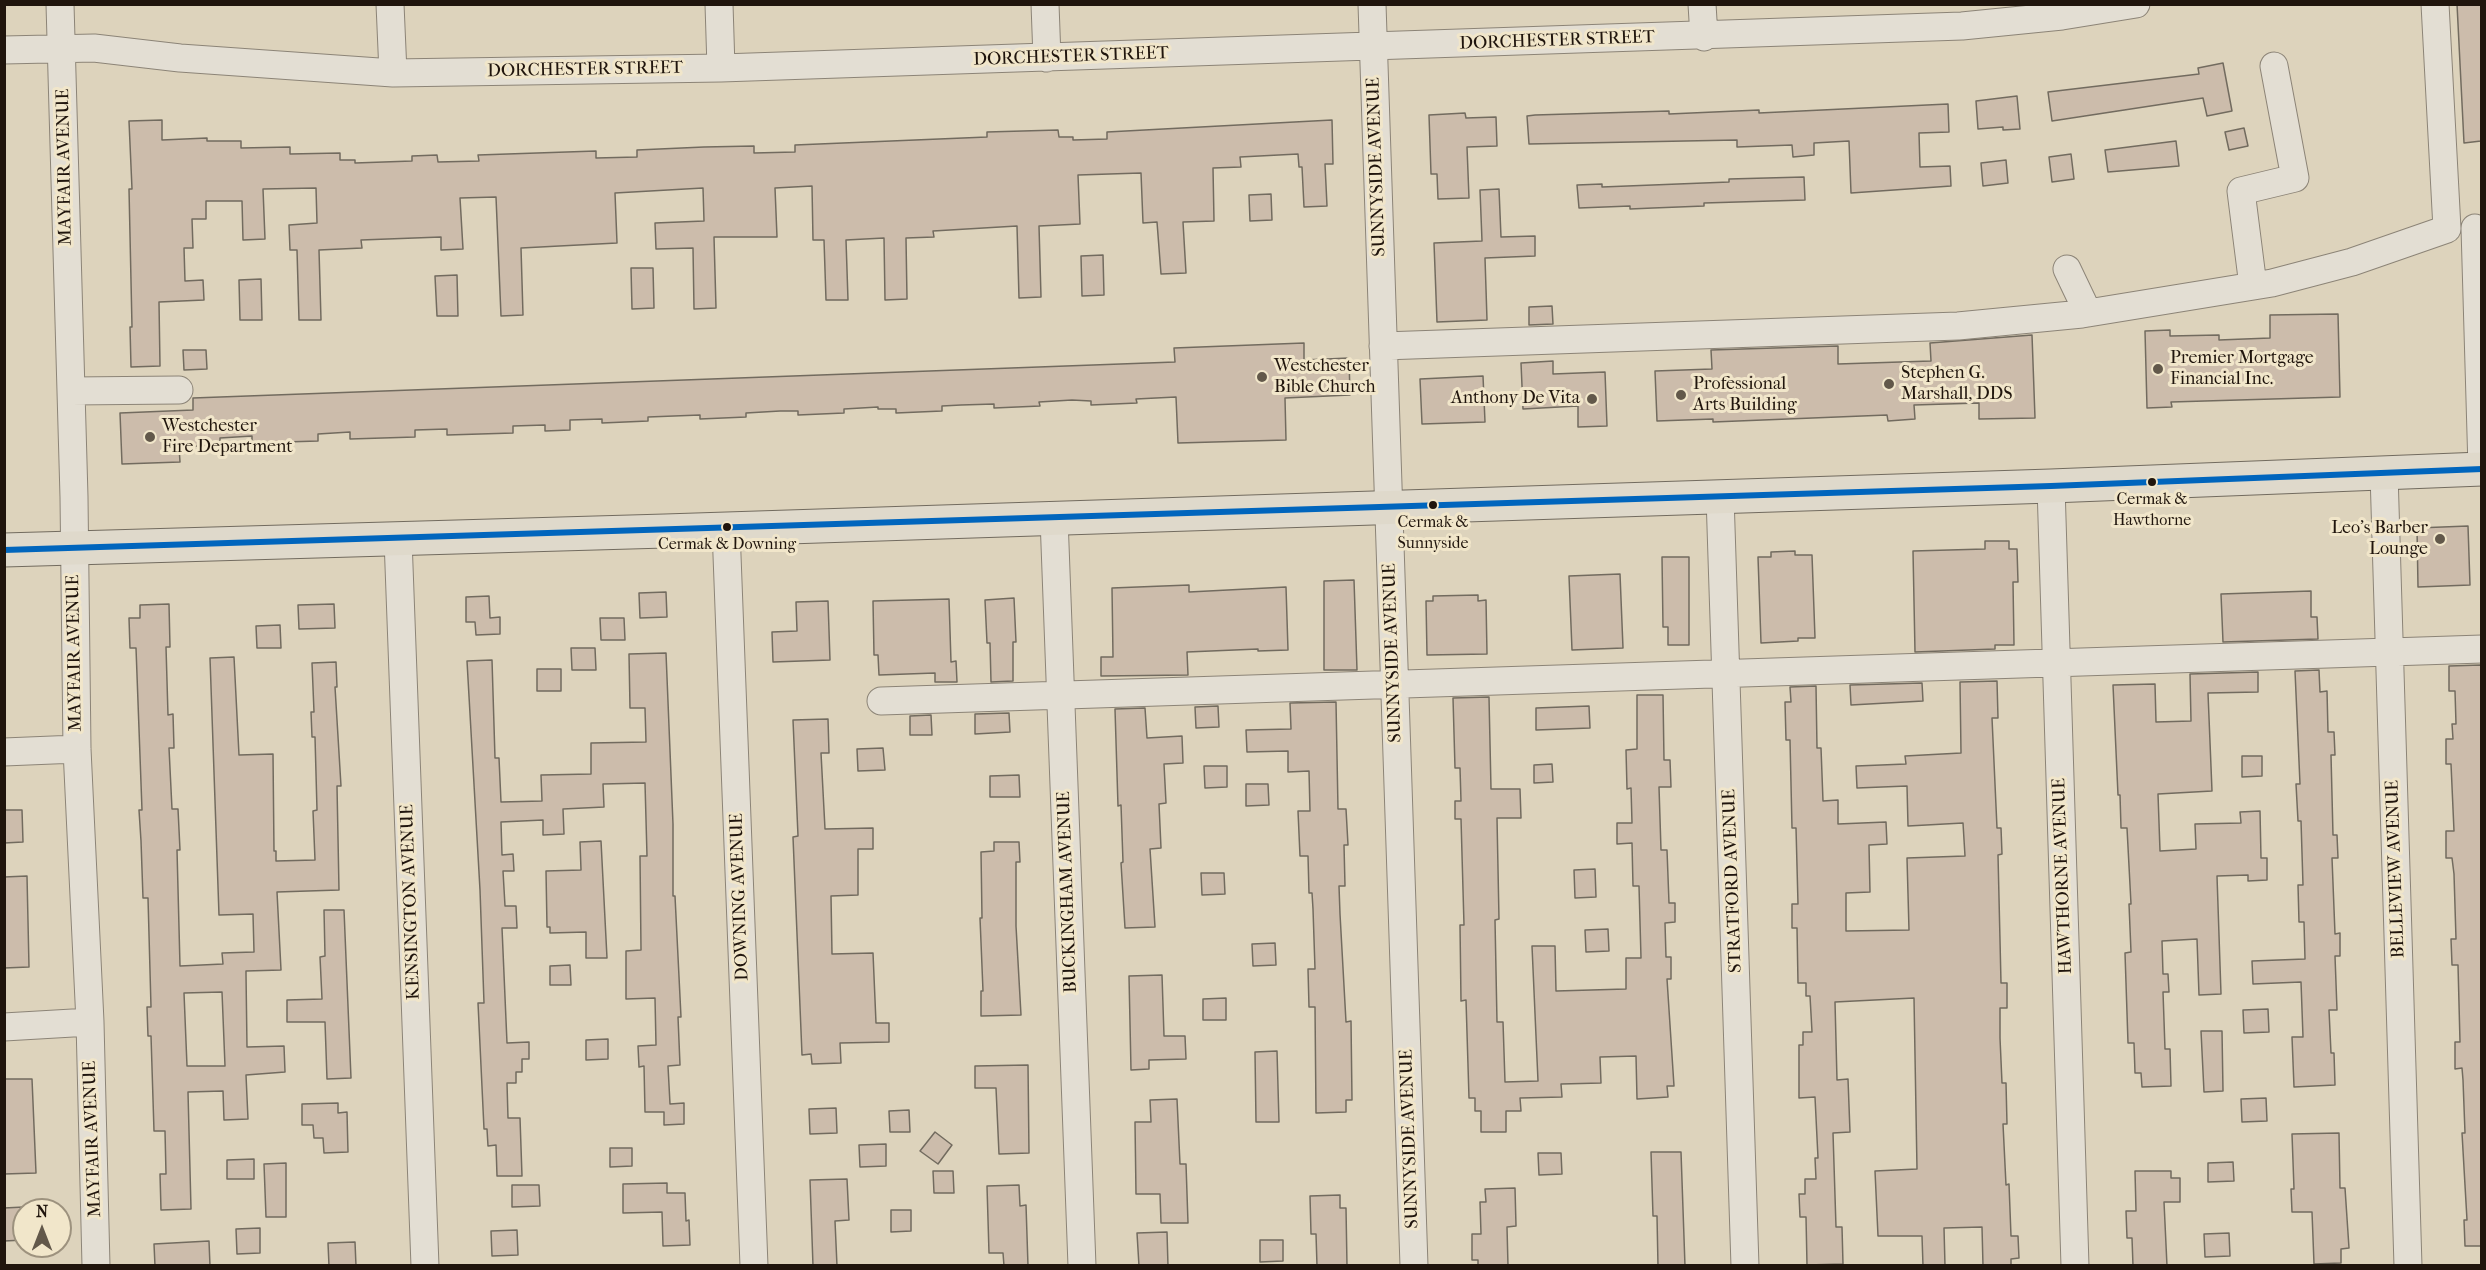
<!DOCTYPE html>
<style>
body{margin:0}
#map{position:relative;width:2486px;height:1270px;overflow:hidden;background:#ddd3bc;font-family:"IM FELL French Canon",serif}
canvas{display:block}
.frame{position:absolute;inset:0;border:6px solid #20150d;pointer-events:none}
.north{position:absolute;left:12px;top:1198px;width:60px;height:60px;box-sizing:border-box;background:#f1e6ca;border:2px solid #9d927e;border-radius:50%;rotate:0deg;font-size:16px;font-weight:700;line-height:24px;text-align:center;color:#20150d}
.north::after{content:'';display:block;margin:auto;width:21px;height:27px;background:#62584a;clip-path:polygon(50% 0,100% 100%,50% 72%,0 100%)}
</style>
<div id="map">
<canvas width="2486" height="1270"></canvas>
<div class="frame"></div>
<div class="north">N</div>
</div>
<script>
const g = document.querySelector('canvas').getContext('2d');
g.lineJoin = 'round';
function fillPath(path, color) {
  g.fillStyle = color;
  g.fill(path, 'evenodd');
}
function trace(path, color, width, dash) {
  g.strokeStyle = color;
  g.lineWidth = width;
  g.lineCap = dash ? 'butt' : 'round';
  g.setLineDash(dash || []);
  g.stroke(path);
}
function write(font, color, halo, rows, align = 'center') {
  g.font = font + ' "IM FELL French Canon",serif';
  g.lineWidth = 6;
  g.setLineDash([]);
  g.textBaseline = 'middle';
  g.strokeStyle = halo;
  g.fillStyle = color;
  for (const [text, x, y, turn = 0] of rows) {
    g.save();
    g.translate(x, y);
    g.rotate((+turn || 0) * Math.PI / 180);
    g.textAlign = isNaN(turn) ? turn : align;
    if (halo) g.strokeText(text, 0, 0);
    g.fillText(text, 0, 0);
    g.restore();
  }
}
const building = new Path2D(`
 M2457 4H2481V141L2464 143Z
 M2223 63 2232 111 2207 116 2203 98 2052 121 2048 92 2199 74 2198 68Z
 M2017 96 2020 129 2003 130V127L1978 129 1976 101Z
 M1948 104 1949 132 1919 133 1920 167 1950 166 1951 186 1851 193 1849 141 1814 143V155L1793 157 1792 145 1737 147V140L1529 144 1527 116 1535 115 1669 111V114L1759 110V113Z
 M1465 113 1466 118 1496 117 1497 146 1467 147 1469 198 1438 199 1437 174H1431L1429 115Z
 M162 120V140L207 138V141H241V148L290 147V154L340 153V160H355V163L412 161V156L437 155 438 162 479 161 478 155 596 151V158L637 157V150L704 147 754 146V153L795 152V145L987 137V132L1058 130 1059 137H1073V140L1107 139V132L1332 120 1333 164H1325L1327 206 1304 207 1302 167H1299L1298 154 1240 157 1241 167 1213 168 1214 221 1183 222 1186 273 1161 274 1157 222 1143 223 1141 173 1078 175 1080 224 1039 226 1041 297 1019 298 1017 226 933 231 934 237 906 238 907 299 885 300 884 238 846 240 848 300H826L824 240H813L812 186 775 188 777 237H714L716 308 694 309 693 248 656 249 655 223 704 221 703 188 615 193 617 243 521 248 523 315 501 316 496 197 460 198 463 249 441 250V237L361 240 362 248 319 250 321 320H299L297 250H290L289 225 317 223 316 188 263 189 265 239 243 240 242 201H206V219H192L193 248H184L185 281 203 280 204 300 159 302 160 366 131 367 130 327H132L129 189H132L129 121Z
 M2244 128 2248 146 2229 150 2225 132Z
 M2176 141 2179 166 2108 172 2105 150Z
 M2071 154 2074 179 2052 182 2049 157Z
 M2006 160 2008 183 1983 186 1981 163Z
 M1804 177 1805 200 1704 203V206L1653 208 1630 209V206L1579 208 1577 185 1602 184V187L1678 184 1729 182V179Z
 M1499 189 1501 237 1535 236V256L1485 258 1487 320 1437 322 1434 243 1482 241 1480 190Z
 M1271 194 1272 220 1250 221 1249 195Z
 M1103 255 1104 295 1082 296 1081 256Z
 M631 268H653L654 308 632 309Z
 M457 275 458 316H437L435 276Z
 M261 279 262 320H240L239 280Z
 M1552 306 1553 324 1529 325V307Z
 M2338 314 2340 397 2171 402 2172 407 2147 408 2145 331 2170 330V336L2219 335V340L2270 338V315Z
 M2032 335 2035 418 1979 419V403L1914 405 1915 419 1888 421 1887 415 1713 422V419L1657 421 1655 371 1712 369 1711 350 1838 346V364L1931 361 1930 343Z
 M1304 343V360L1349 358 1350 395 1285 398 1286 440 1178 443 1176 397 1136 399 1137 403 1091 405V401L1072 400 1039 402 1040 406 994 408V404L961 405 942 406V411L896 413V409H878V407L844 409V413L798 415V411H780L746 413V417L700 419V415L648 417V421L602 423V419L570 420V430L545 431V425L513 426V433L447 435V429L415 430V437L350 439V432L318 434V441L252 443V436L220 438V445L179 447 180 462 122 464 120 413 193 410V398L1175 362 1174 348Z
 M183 350H206L207 369 184 370Z
 M1553 361V374L1605 372 1607 426 1578 427V406L1523 409 1521 363Z
 M1483 376 1485 422 1422 424 1420 379Z
 M2468 526 2470 585 2418 587 2417 528Z
 M1985 541H2009V549H2017L2018 582H2013L2014 645H1995V649L1915 652 1913 551 1985 549Z
 M1795 551V555H1812L1815 638H1798V641L1761 643 1758 557H1771V552Z
 M1662 557H1689V645H1668V627H1663Z
 M1620 574 1623 648 1572 650 1569 576Z
 M1354 580 1357 670H1324V581Z
 M1189 585V592L1286 587 1288 650 1258 651V649L1187 652 1188 675 1101 676V657H1113L1112 588Z
 M2311 591V617H2317L2318 639 2223 642 2221 594Z
 M666 592 667 617 640 618 639 593Z
 M1478 595V601L1486 600 1487 654 1427 655 1426 601H1433V596Z
 M489 596 490 618 500 617V634L476 635 475 622H466V597Z
 M1014 598 1016 642H1013V681L991 682 990 643H987L985 600Z
 M949 599 951 662 956 661 957 682H935V673L879 675 878 655H874L873 601Z
 M828 601 830 660 773 662 772 632 797 631 796 602Z
 M169 604 170 647H166L168 715 173 714 174 748H169L172 809H178L180 850H177L180 966 223 964 222 953 254 952 253 914 219 915 210 658 234 657 239 755 273 754 274 851H276V861L315 860 313 811 317 810 315 737H312L311 712H314L312 663 336 662 337 687H335L341 786H337L339 890 277 892 281 970 246 971V974L247 1047 284 1046 285 1072 246 1075 248 1119 224 1120 223 1091 188 1092 191 1209 161 1210 160 1174H166L165 1131H154L151 1036H148L147 1007H151L148 898H143L141 841 139 810H142L136 648H130L129 618H140V605ZM222 992 225 1066H187L184 993Z
 M334 604 335 628 299 629 298 605Z
 M600 618H624L625 640H601Z
 M280 625 281 648H257L256 626Z
 M571 648H595L596 670H572Z
 M666 653 673 824V896H675L681 1017H678L680 1065 668 1066 670 1104 684 1103V1124L664 1125V1112H645L644 1066 639 1067 638 1046 656 1045 655 998 626 999V951L641 950 640 856H647L645 783 603 784 604 807 563 809 564 834 543 835V820L501 822 502 855 513 854 514 871H503L505 906H516L517 928H502L507 1043 529 1042V1059H522V1072H516V1083H507L508 1118H520L522 1176H497L496 1145 488 1146 487 1129H484L478 1003H484L480 890 467 661 492 660 495 758H499L501 802 542 801 541 775 591 774V743L646 742 645 708H630L629 654Z
 M2481 665V1246H2465L2464 1220H2467L2462 1133H2465L2463 1080 2462 1068 2455 1069V1042H2460L2458 965H2452L2451 939H2456L2454 874 2452 858H2446V831H2454L2451 764H2446V739H2453L2452 724H2456L2455 691H2449V666Z
 M537 669H561V691H537Z
 M2319 670 2320 692 2327 691 2328 732H2334L2335 755H2331L2333 835H2337L2338 858H2332L2335 934 2340 933V956H2335L2337 1010H2329L2331 1053H2334L2335 1085 2294 1087 2292 1037H2303L2301 982 2253 984 2252 961 2305 959 2304 922H2299L2298 885H2303L2301 821H2298L2296 784H2300L2295 671Z
 M2258 672V692L2208 693 2212 791 2158 794 2160 851 2196 849 2195 824 2241 823 2240 812 2260 811 2261 858H2267V880L2248 881V875L2217 876 2221 994 2199 995 2197 939 2162 941 2163 974H2168L2169 992H2163L2165 1049H2170L2171 1086 2142 1087 2141 1073H2135L2134 1043H2128L2125 953 2131 952 2129 904H2131L2127 828H2121L2120 795H2118L2113 685 2155 684 2156 722 2191 721 2190 674Z
 M1997 681 1998 718H1992L1997 828H2001L2002 854 1998 855 2001 983H2007V1008H2000V1038L2002 1083H2006L2007 1124H2003L2006 1185 2009 1184 2011 1236H2018L2019 1258 2011 1259V1266H1983L1982 1227 1944 1228 1945 1266H1923L1922 1236H1878L1875 1171 1917 1169 1914 998 1835 1002 1837 1080 1848 1079 1850 1132 1833 1133 1836 1227H1842L1843 1264 1807 1265 1806 1217H1800L1799 1194H1805V1179H1816L1815 1158H1818L1815 1097 1799 1098V1045H1803V1032H1812L1810 996H1806V983H1798L1797 928H1792V904H1798L1796 828H1792L1790 740H1786L1785 702H1791L1790 687 1816 686 1817 748H1821L1823 801 1838 800V824L1886 822 1887 844 1869 845 1870 892 1846 893V931L1909 930 1907 858 1965 856 1963 823 1908 826 1907 786 1857 788 1856 766 1906 764 1905 756 1961 753 1960 682Z
 M1922 683 1923 701 1851 705 1850 685Z
 M1637 695H1663L1664 760H1670L1671 787H1659L1661 850H1667L1669 903H1675V922L1665 923 1666 957H1671V979H1667L1674 1086H1667L1668 1097 1637 1099 1636 1056 1600 1057 1601 1083 1561 1084 1562 1097 1520 1098 1521 1111H1506V1132H1481V1111H1475V1098H1469L1466 1000 1461 1001 1460 925H1464L1461 819H1455V801H1461L1460 768H1455L1453 698 1489 697 1491 789H1520L1521 818H1497L1499 919 1495 920 1497 1022H1503L1505 1082 1538 1081 1532 946H1555L1556 991 1626 989V958H1641L1639 886H1633L1632 843 1617 844V823H1632L1631 788 1627 789 1626 750 1637 749Z
 M1336 702 1338 809H1346L1348 845H1344L1345 886H1339L1340 914 1346 1022 1351 1021 1352 1100H1346V1112L1316 1113 1315 1007H1309L1308 969H1315L1313 909 1312 893H1309L1308 856H1300L1298 811H1310L1309 771 1288 772V751L1247 752 1246 730 1291 729 1290 703Z
 M1218 706 1219 727 1196 728 1195 707Z
 M1589 706 1590 728 1536 730V708Z
 M1145 708 1147 738 1182 736 1183 763 1164 764 1166 803 1159 804 1161 848 1150 849 1155 927 1125 928 1121 863 1123 862 1121 805 1118 806 1115 709Z
 M1009 713 1010 732 975 734V714Z
 M931 715 932 735H910V716Z
 M828 719 829 753H821L825 829 873 828V849H858V895L831 896 832 954 873 953 876 1023H889V1042L840 1043 841 1063 812 1064 811 1054 802 1055 793 837 798 836 793 720Z
 M883 748 885 770 858 771 857 749Z
 M2242 756H2262V776L2242 777Z
 M1552 764 1553 782 1534 783V765Z
 M1204 766H1227V787L1205 788Z
 M1019 775 1020 797H990V776Z
 M1246 784H1268L1269 805 1246 806Z
 M4 810H22L23 842 4 843Z
 M601 841 607 958H586V932L550 933V927H547L546 871 581 870 580 842Z
 M994 842H1019L1020 862H1016V926L1021 1015 981 1016V991H983L980 918H982L981 852 994 851Z
 M1595 869 1596 897 1575 898 1574 870Z
 M1201 873H1224L1225 894 1202 895Z
 M27 876 29 967 4 968V877Z
 M324 910H344L351 1078 327 1079 325 1022H287V1000L322 999 320 957 325 956Z
 M1608 929 1609 951 1586 952 1585 930Z
 M1275 943 1276 965 1253 966 1252 944Z
 M570 965 571 985H550V966Z
 M1162 975 1164 1036H1185L1186 1059 1149 1060V1069L1131 1070 1129 976Z
 M1226 998V1020H1203V999Z
 M2268 1009 2269 1032 2244 1033 2243 1010Z
 M2201 1031H2222L2223 1091 2204 1092Z
 M608 1039V1059L586 1060V1040Z
 M1277 1051 1279 1122H1256L1255 1052Z
 M1028 1065 1029 1153 999 1154 996 1088H975V1066Z
 M4 1079H32L36 1173 4 1174Z
 M2266 1098 2267 1121 2242 1122 2241 1099Z
 M1177 1099 1180 1164H1186L1188 1223H1161L1160 1194H1136L1135 1122H1151L1150 1100Z
 M338 1103V1113L347 1112 348 1152 324 1153 323 1138H314L313 1125H302V1104Z
 M836 1108 837 1133 810 1134 809 1109Z
 M909 1110 910 1132H890L889 1111Z
 M935 1132 952 1145 938 1164 920 1151Z
 M2339 1133 2340 1188H2345L2349 1248 2341 1249V1263L2314 1264 2312 1212H2292L2291 1189H2294L2292 1134Z
 M886 1144V1166L860 1167 859 1145Z
 M610 1148H632V1166L610 1167Z
 M1651 1152H1681L1685 1266H1658L1657 1216H1653Z
 M1538 1153H1561L1562 1174 1539 1175Z
 M254 1159V1179H227V1160Z
 M2233 1162 2234 1181 2208 1182V1163Z
 M286 1163V1217H266L264 1164Z
 M933 1171H953L954 1193H934Z
 M2135 1171H2171V1178H2180V1202H2164L2167 1266H2133L2132 1238H2127L2126 1211H2136Z
 M847 1179 849 1220 835 1221 837 1266H813L810 1180Z
 M667 1183V1193H685L686 1221 689 1220 690 1245 663 1246 662 1212 623 1213V1184Z
 M512 1185H539L540 1206 512 1207Z
 M1019 1185 1020 1206 1026 1205 1028 1266H1004L1003 1253H989L987 1186Z
 M1515 1188 1516 1226 1507 1227 1508 1266H1478V1260H1472V1234H1481L1480 1202H1486L1485 1189Z
 M1340 1195V1208H1346L1347 1266H1317L1316 1234H1311L1310 1196Z
 M24 1207V1240L4 1241V1208Z
 M891 1210H911V1231L891 1232Z
 M260 1228V1253L237 1254 236 1229Z
 M517 1230 518 1255 492 1256 491 1231Z
 M1167 1232 1168 1266H1139L1137 1233Z
 M2229 1233 2230 1256 2205 1257 2204 1234Z
 M1260 1240H1283V1261L1260 1262Z
 M209 1241 210 1266H155L154 1244Z
 M355 1242 356 1266H329L328 1243Z`);
fillPath(building, '#ccbcab');
trace(building, '#726b5f', 1.5);
const minor = new Path2D(`
 M60 4 74 497 77 749 90 1022 96 1266
 M390 4 393 73
 M719 4 721 68
 M1045 4 1047 58
 M1372 4 1414 1266
 M1702 4 1704 37
 M4 50 94 48 180 58 393 73 721 68 1962 26 2062 16 2136 4
 M2475 228 2482 468
 M2067 269 2088 313
 M2253 286 2241 191 2295 178 2274 66
 M1383 346 1958 326 2082 314 2272 283 2352 262 2447 229 2435 4
 M71 391 179 390
 M2384 473 2408 1266
 M2051 486 2075 1266
 M1720 496 1745 1266
 M1054 518 1082 1266
 M726 529 754 1266
 M398 539 425 1266
 M881 701 2482 649
 M4 752 77 749
 M4 1027 90 1022`);
const major = new Path2D(`
 M4 550 665 531 2051 486 2482 469`);
trace(minor, '#8c8477', 29);
trace(major, '#726b5f', 35);
trace(minor, '#e3ded3', 27);
trace(major, '#dfd9cb', 33);
trace(new Path2D(`
 M4 550 2051 486 2482 469`), '#0065bd', 6);
for (const [x, y, r, color] of [
 [2158,369,6,"#62584a"],
 [1262,377,6,"#62584a"],
 [1889,384,6,"#62584a"],
 [1681,395,6,"#62584a"],
 [1592,399,6,"#62584a"],
 [150,437,6,"#62584a"],
 [2152,482,5,"#20150d"],
 [1433,505,5,"#20150d"],
 [727,527,5,"#20150d"],
 [2440,539,6,"#62584a"]
]) {
  const dot = new Path2D();
  dot.arc(x, y, r, 0, 2 * Math.PI);
  g.fillStyle = color;
  g.fill(dot);
  trace(dot, '#f1e6ca', 2);
}
write('16px', '#20150d', '#f1e6ca', [
 ["Cermak &",2152,500],
 ["Hawthorne",2152,521],
 ["Cermak &",1433,523],
 ["Sunnyside",1433,544],
 ["Cermak & Downing",727,545]
]);
write('18px', '#20150d', '#f1e6ca', [
 ["DORCHESTER STREET",1557,41,-2],
 ["DORCHESTER STREET",1071,57,-2],
 ["DORCHESTER STREET",585,70,-1],
 ["MAYFAIR AVENUE",65,167,-91],
 ["SUNNYSIDE AVENUE",1377,167,-92],
 ["MAYFAIR AVENUE",75,653,-91],
 ["SUNNYSIDE AVENUE",1393,653,-92],
 ["BELLEVIEW AVENUE",2396,869,-92],
 ["HAWTHORNE AVENUE",2063,876,-92],
 ["STRATFORD AVENUE",1733,881,-92],
 ["BUCKINGHAM AVENUE",1068,892,-92],
 ["DOWNING AVENUE",740,897,-92],
 ["KENSINGTON AVENUE",411,902,-92],
 ["MAYFAIR AVENUE",93,1139,-92],
 ["SUNNYSIDE AVENUE",1410,1139,-92]
]);
write('18px', '#20150d', '#f1e6ca', [
 ["Premier Mortgage",2170,359],
 ["Financial Inc.",2170,380],
 ["Westchester",1274,367],
 ["Bible Church",1274,388],
 ["Stephen G.",1901,374],
 ["Marshall, DDS",1901,395],
 ["Professional",1693,385],
 ["Arts Building",1693,406],
 ["Anthony De Vita",1580,399,"right"],
 ["Westchester",162,427],
 ["Fire Department",162,448],
 ["Leo's Barber",2428,529,"right"],
 ["Lounge",2428,550,"right"]
], 'left');
</script>
